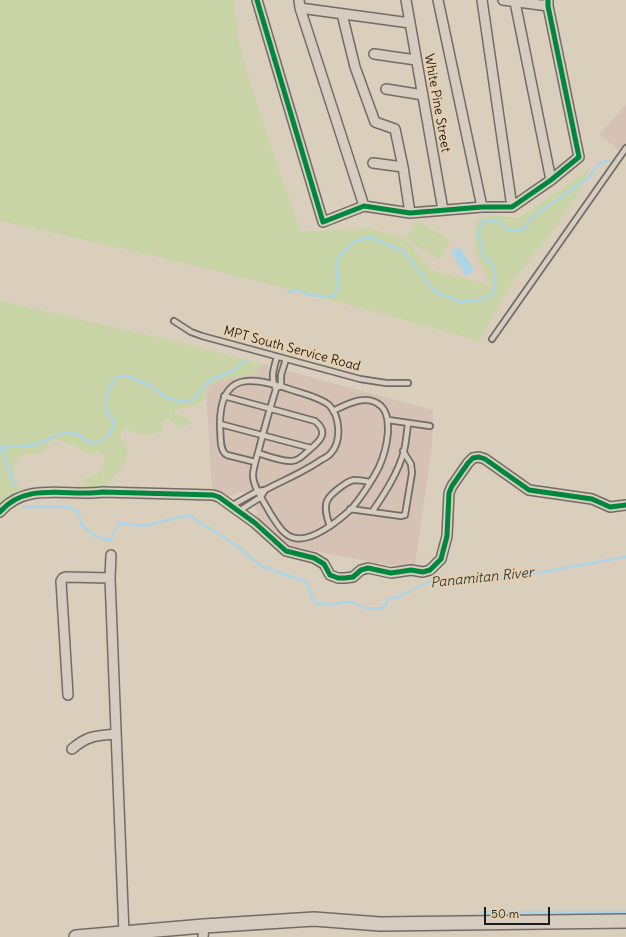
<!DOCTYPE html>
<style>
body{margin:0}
#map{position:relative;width:626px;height:937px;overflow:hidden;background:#dacebc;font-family:Delius,sans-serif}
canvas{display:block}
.scale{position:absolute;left:484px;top:907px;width:66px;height:18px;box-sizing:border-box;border:2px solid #1c1c1c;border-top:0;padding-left:5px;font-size:12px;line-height:14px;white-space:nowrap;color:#1c1c1c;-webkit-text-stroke:3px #e7d0af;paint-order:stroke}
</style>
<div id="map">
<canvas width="626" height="937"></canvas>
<div class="scale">50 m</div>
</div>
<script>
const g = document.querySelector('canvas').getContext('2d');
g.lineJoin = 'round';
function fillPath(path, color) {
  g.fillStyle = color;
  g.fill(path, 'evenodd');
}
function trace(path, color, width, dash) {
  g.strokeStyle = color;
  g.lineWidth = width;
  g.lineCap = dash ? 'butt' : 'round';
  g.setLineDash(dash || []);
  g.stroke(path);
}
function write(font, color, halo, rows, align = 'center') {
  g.font = font + ' Delius,sans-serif';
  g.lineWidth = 4;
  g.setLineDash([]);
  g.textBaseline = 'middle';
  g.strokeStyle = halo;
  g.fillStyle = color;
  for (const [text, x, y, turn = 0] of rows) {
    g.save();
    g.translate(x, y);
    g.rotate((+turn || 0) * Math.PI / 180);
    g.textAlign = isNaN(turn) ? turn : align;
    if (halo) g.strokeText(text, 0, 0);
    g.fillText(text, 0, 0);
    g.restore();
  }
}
fillPath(new Path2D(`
 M626 104V155L599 135Z
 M263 364 268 365 269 372 281 375 284 376 288 371 433 410 432 446 415 565H387L289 546 254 517 258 512 247 493 240 492 228 497 212 487 206 388 220 380 254 375Z`), '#d6c2b5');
fillPath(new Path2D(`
 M0 0H233L240 48 251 85 276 163 301 232 369 228 403 238 434 271 492 285 476 254 475 222 489 215 519 218 590 169C579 196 560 221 543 244 538 250 531 256 527 262 509 287 493 314 479 341 321 295 161 256 0 221Z
 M418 220 450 241 439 259 406 239Z
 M0 301 169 340 263 364 254 375 220 380 206 388V397C196 407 189 407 175 409V413L191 421V423L182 428 166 418 162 423 161 431C155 433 149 435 142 434 134 434 122 422 120 438L127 449 128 454 122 469 116 473 104 490 82 489V484L84 478C87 478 91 478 94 476 102 473 106 462 104 454L97 452 90 454 81 450 75 445 64 443 62 441 55 439 49 442 45 449 39 453 20 456C9 471 14 479 22 493L0 507Z`), '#c8d4a5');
fillPath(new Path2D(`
 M460 247 474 271 466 276 451 252Z`), '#acd4e7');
trace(new Path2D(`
 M288 292 296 290 310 295 332 297 338 289 337 260 353 242 370 237 403 251 434 291 461 302 480 300 494 293 495 269 483 255 478 231 484 221H499L507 230H522L534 216 588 178 601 162 609 161
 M0 448C12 445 25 448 37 444 48 440 61 431 73 433 83 434 88 448 101 441 109 437 112 430 114 421L107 412 106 400 108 391 114 380 119 376H126L134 379 151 386 158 392 165 397 184 402 192 400 209 381 234 370 245 361
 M1 448 14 485
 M24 507H68L77 511 82 525 95 536 110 541 119 523 145 526 188 515 236 545 261 566 307 582 312 598 317 605 321 603 333 605 340 602H353L367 609 382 608 387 604 388 599 399 597 429 582 478 577 520 576 626 557
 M481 912H626`), '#acd4e7', 2.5);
const lane = new Path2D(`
 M174 321 191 332 202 336 360 379 386 383H408
 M492 339 626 148
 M277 357C274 367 270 379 276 389 270 408 265 426 260 445 258 454 254 464 253 474 252 486 265 503 270 513 276 522 283 536 295 538 312 542 338 521 350 510 359 501 373 479 379 467 384 456 387 444 388 432 388 423 388 413 381 406 367 393 347 404 333 411
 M279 387 281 386V375L286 359
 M224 396 315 421C330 433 319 442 308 451 304 455 298 461 292 461 283 462 267 456 258 453
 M388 420 430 426
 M220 424 311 448
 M231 506 258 491 265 490C284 480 304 472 321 460 325 458 329 456 331 453 342 441 340 416 329 405 319 397 304 394 292 390 251 376 219 371 220 427 221 436 219 451 227 455L255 462
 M350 509 401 516 405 515 412 473 411 464 403 451
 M239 511 261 497 265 490
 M372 512C385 493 398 473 404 451 406 442 407 432 408 423
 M330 526C327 518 324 509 327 501 330 494 347 481 354 480 359 480 365 481 370 482`);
const street = new Path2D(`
 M257 0 323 222 364 206 410 213 482 207H512L551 180 579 157 548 6V0
 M299 0 300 8 364 206
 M406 0 443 210
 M438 0 482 207
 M482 0 512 207
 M503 0 548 6
 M515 2 551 180
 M300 8 410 23
 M342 14 355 67 375 122 395 129 403 167 410 213
 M374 54 416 60
 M386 89 423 95
 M373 163 403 167
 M0 512C26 481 68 497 102 492L213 495 219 497 255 523 286 551 314 558 324 564 330 575 338 578H345L353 577 361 570 368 568 391 573 411 570 423 572 430 570 441 559 447 536 449 493 452 486 468 463 473 458 479 457 485 459 529 490 592 499 610 507 626 505
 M110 578 111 555
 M68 695 61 581 63 578 66 577 110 578 124 934
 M72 749C88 735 96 736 116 734
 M203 937 204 926`);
const secondary = new Path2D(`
 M76 937 204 926 314 919 380 924 626 921`);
trace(lane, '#726c64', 8);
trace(street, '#726c64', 12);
trace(secondary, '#726c64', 16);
trace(lane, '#d6cdc0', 4.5);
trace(street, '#d6cdc0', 9);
trace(secondary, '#d6cdc0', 13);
trace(new Path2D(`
 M257 0 323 222 364 206 410 213 482 207H512L551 180 579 157 548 6V0
 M0 512C26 481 68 497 102 492L213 495 219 497 255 523 286 551 314 558 324 564 330 575 338 578H345L353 577 361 570 368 568 391 573 411 570 423 572 430 570 441 559 447 536 449 493 452 486 468 463 473 458 479 457 485 459 529 490 592 499 610 507 626 505`), '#00873e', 5);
write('13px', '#1c1c1c', '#e7d0af', [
 ["White Pine Street",437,103,80],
 ["MPT South Service Road",292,349,15]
]);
write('italic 14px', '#354148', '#e7d0af', [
 ["Panamitan River",482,578,-6]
]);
</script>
